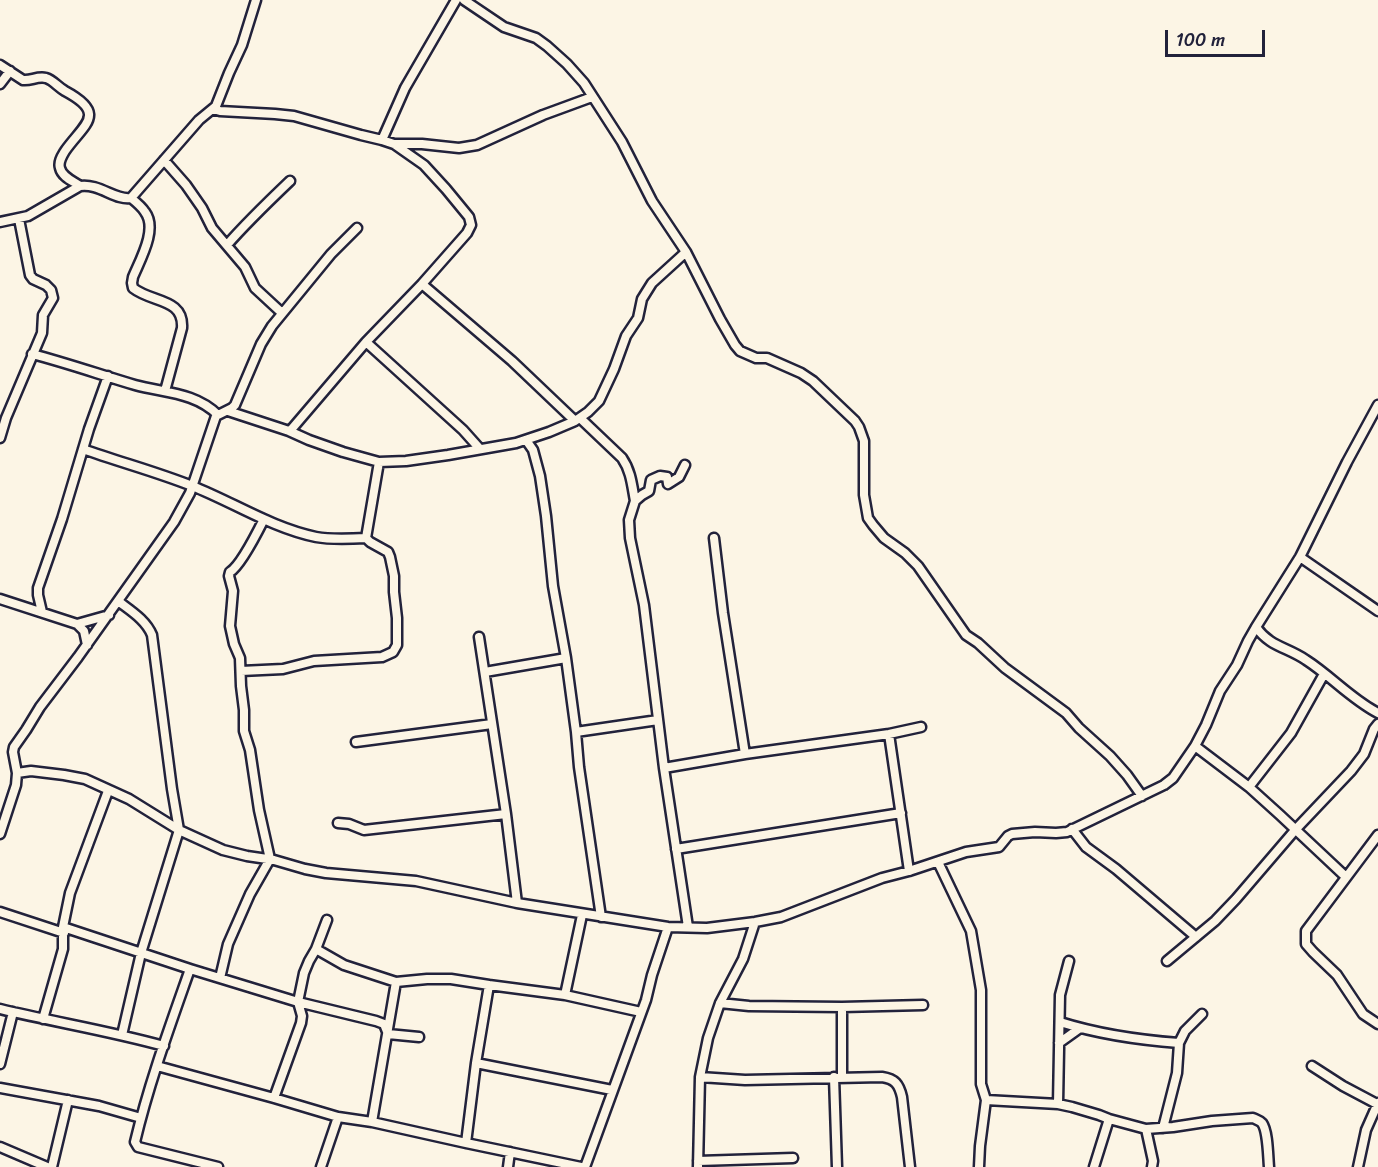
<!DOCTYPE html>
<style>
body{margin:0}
#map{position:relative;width:1378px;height:1167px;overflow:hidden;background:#fcf5e5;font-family:Sriracha,sans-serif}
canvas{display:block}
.scale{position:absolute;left:1165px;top:30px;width:100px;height:27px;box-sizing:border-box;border:3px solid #22223b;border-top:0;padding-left:8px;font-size:18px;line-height:21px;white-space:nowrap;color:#22223b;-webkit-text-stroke:4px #fcf5e5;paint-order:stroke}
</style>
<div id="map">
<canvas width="1378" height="1167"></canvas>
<div class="scale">100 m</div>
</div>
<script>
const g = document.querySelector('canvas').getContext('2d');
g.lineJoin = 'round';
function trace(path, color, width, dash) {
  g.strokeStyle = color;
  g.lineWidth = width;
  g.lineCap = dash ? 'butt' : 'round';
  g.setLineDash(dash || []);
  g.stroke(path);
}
const minor = new Path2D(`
 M464 0 504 27 536 38 547 46 567 64 584 83 622 142 652 201 686 252 720 319 735 345 740 351 756 358H767L801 373 813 381 855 421 859 427 864 441V495L868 518 873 525 884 538 905 553 918 566 966 635 978 643 1005 668 1066 713 1079 728 1110 756 1127 775 1142 796
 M0 65 23 80C31 81 37 76 46 78 53 80 58 87 65 91 108 114 84 124 65 151 62 156 58 162 60 168 62 177 73 181 80 186
 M0 84 10 71
 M213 109 220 111 275 114 294 116 361 135 382 140 394 144 424 165 446 189 469 217 471 225 467 233 422 284 366 342 290 431
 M382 140 405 88 456 0
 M394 144H422L459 148 477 145 543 115 592 97
 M164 160 186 185 202 208 212 228 245 267 255 288 282 313
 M131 198 199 120 216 106 229 73 242 45 256 0
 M0 222 28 216 80 186C99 183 116 201 131 198 136 202 142 207 145 212 158 229 140 260 133 277L132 283 133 288C152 303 184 298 182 328L165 391
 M227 245C247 222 268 202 290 181
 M422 284 512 361 575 421
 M366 342 463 430 480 449
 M32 354C67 363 101 375 135 385 164 393 195 392 218 415
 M228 411 289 431 309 440 343 452 379 462 406 461 448 455 516 443 549 432 575 421 588 412 599 401 614 369 626 336 638 318 642 299 652 283 686 252
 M580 418 622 458C631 471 632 485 635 501
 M0 438 6 418 42 333 43 315 53 298 51 290 46 285 33 279 30 275 19 219
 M526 440 533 450 540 476 546 516 553 586 566 658 576 732 579 767 601 917
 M83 449C119 462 157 472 192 486 233 502 272 528 316 537 332 540 349 539 366 538L370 542 388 552 390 557 394 576V592L397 618V645L393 652 382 657 314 661 283 669 241 671
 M685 465 679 477 668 484 667 477 660 476 651 480 649 491 642 495 635 501 629 520 630 538 644 605 664 768 688 927
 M366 538 379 462
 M714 538 723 613 745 754
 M1300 557 1378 611
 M0 599 77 624 84 631 87 645
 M118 601C131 611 146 620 152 635L172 789 179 830 141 953 122 1035
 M42 612 38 595V588L62 519 89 429 108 376
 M77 624 109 615
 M1256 627C1270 647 1287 647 1306 660 1331 676 1351 699 1378 713
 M479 637 506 814 517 903
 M485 672 566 658
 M576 732 658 720
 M889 734 909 871
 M356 742 492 724
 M1195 746 1249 787 1280 815 1346 877
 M664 768 745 754 889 734 921 727
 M17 773 31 771 64 775 85 779 129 799 179 830 223 850 247 856 274 860 305 869 326 873 416 881 517 903 668 927 707 928 755 922 781 917 882 878 909 871 966 852 999 847 1008 836 1012 834 1035 832 1056 833 1067 832 1164 785 1173 778 1195 746 1206 725 1220 691 1237 665 1248 641 1256 627 1300 557 1347 462 1378 405
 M1249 787 1291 733 1324 674
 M338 823 349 824 364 830 506 814
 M1072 829 1086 847 1116 869 1196 937
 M0 834 16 785 17 773 13 752 14 747 26 730 40 707 78 657 174 522 190 493 216 416 232 408 235 405 261 344 272 326 331 254 357 228
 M1378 835 1306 931V944L1313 952 1337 975 1363 1014 1378 1024
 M676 849 901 813
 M938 862 971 931 981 990V1084L986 1100 980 1146 979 1167
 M0 912 64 933
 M63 927 190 969 298 1002 376 1021 384 1024 388 1034 419 1037
 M316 949 344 965 396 982 372 1122
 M1167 961 1215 921 1236 899 1296 829 1351 771 1364 754 1374 729 1378 724
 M190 969C170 1026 149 1083 135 1142L138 1147 218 1167
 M220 978 228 944 250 894 270 859 259 810 250 750 244 731V710L241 686 240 658 234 644 230 626 233 591 229 576 230 572C240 566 258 531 264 519
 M396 982 427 979H451L489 985
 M565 995 582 915
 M720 1003 749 1006 842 1007 923 1005
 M0 1009C54 1022 110 1031 164 1046
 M43 1019 63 949V927L70 893 108 791
 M1060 1022C1098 1034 1139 1040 1179 1043
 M1059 1043 1080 1028
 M476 1063 612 1090
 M0 1064 13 1012
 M157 1066 274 1098 338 1117 372 1122 466 1143 581 1167
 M1312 1066 1343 1086 1377 1104
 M700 1077 745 1080 882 1077C895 1079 899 1084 902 1097L910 1167
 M834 1077 837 1167
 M842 1077V1007
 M0 1088 99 1106 141 1118
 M274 1098 301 1023 302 1016 298 1002 304 973 309 961 316 949 327 920
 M986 1100 1058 1104 1072 1107 1099 1115 1109 1119 1146 1129 1173 1127 1212 1121 1253 1118C1257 1120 1259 1120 1262 1123 1268 1131 1268 1156 1269 1167
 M1058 1104 1060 995 1069 961
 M1163 1128 1177 1073 1179 1043 1185 1031 1202 1014
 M1146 1129 1153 1161 1152 1167
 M466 1143 476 1063 489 985 565 995 641 1012
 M0 1147 47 1167
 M698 1161 793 1158
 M52 1167 68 1100
 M321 1167 338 1117
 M508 1167 510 1152
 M585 1167 646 1000 652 975 668 927
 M698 1167 700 1077 708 1038 720 1003 743 959 755 922
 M1094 1167 1109 1119
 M1358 1167 1366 1130 1378 1103`);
trace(minor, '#22223b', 13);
trace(minor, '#fcf5e5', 8);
</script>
